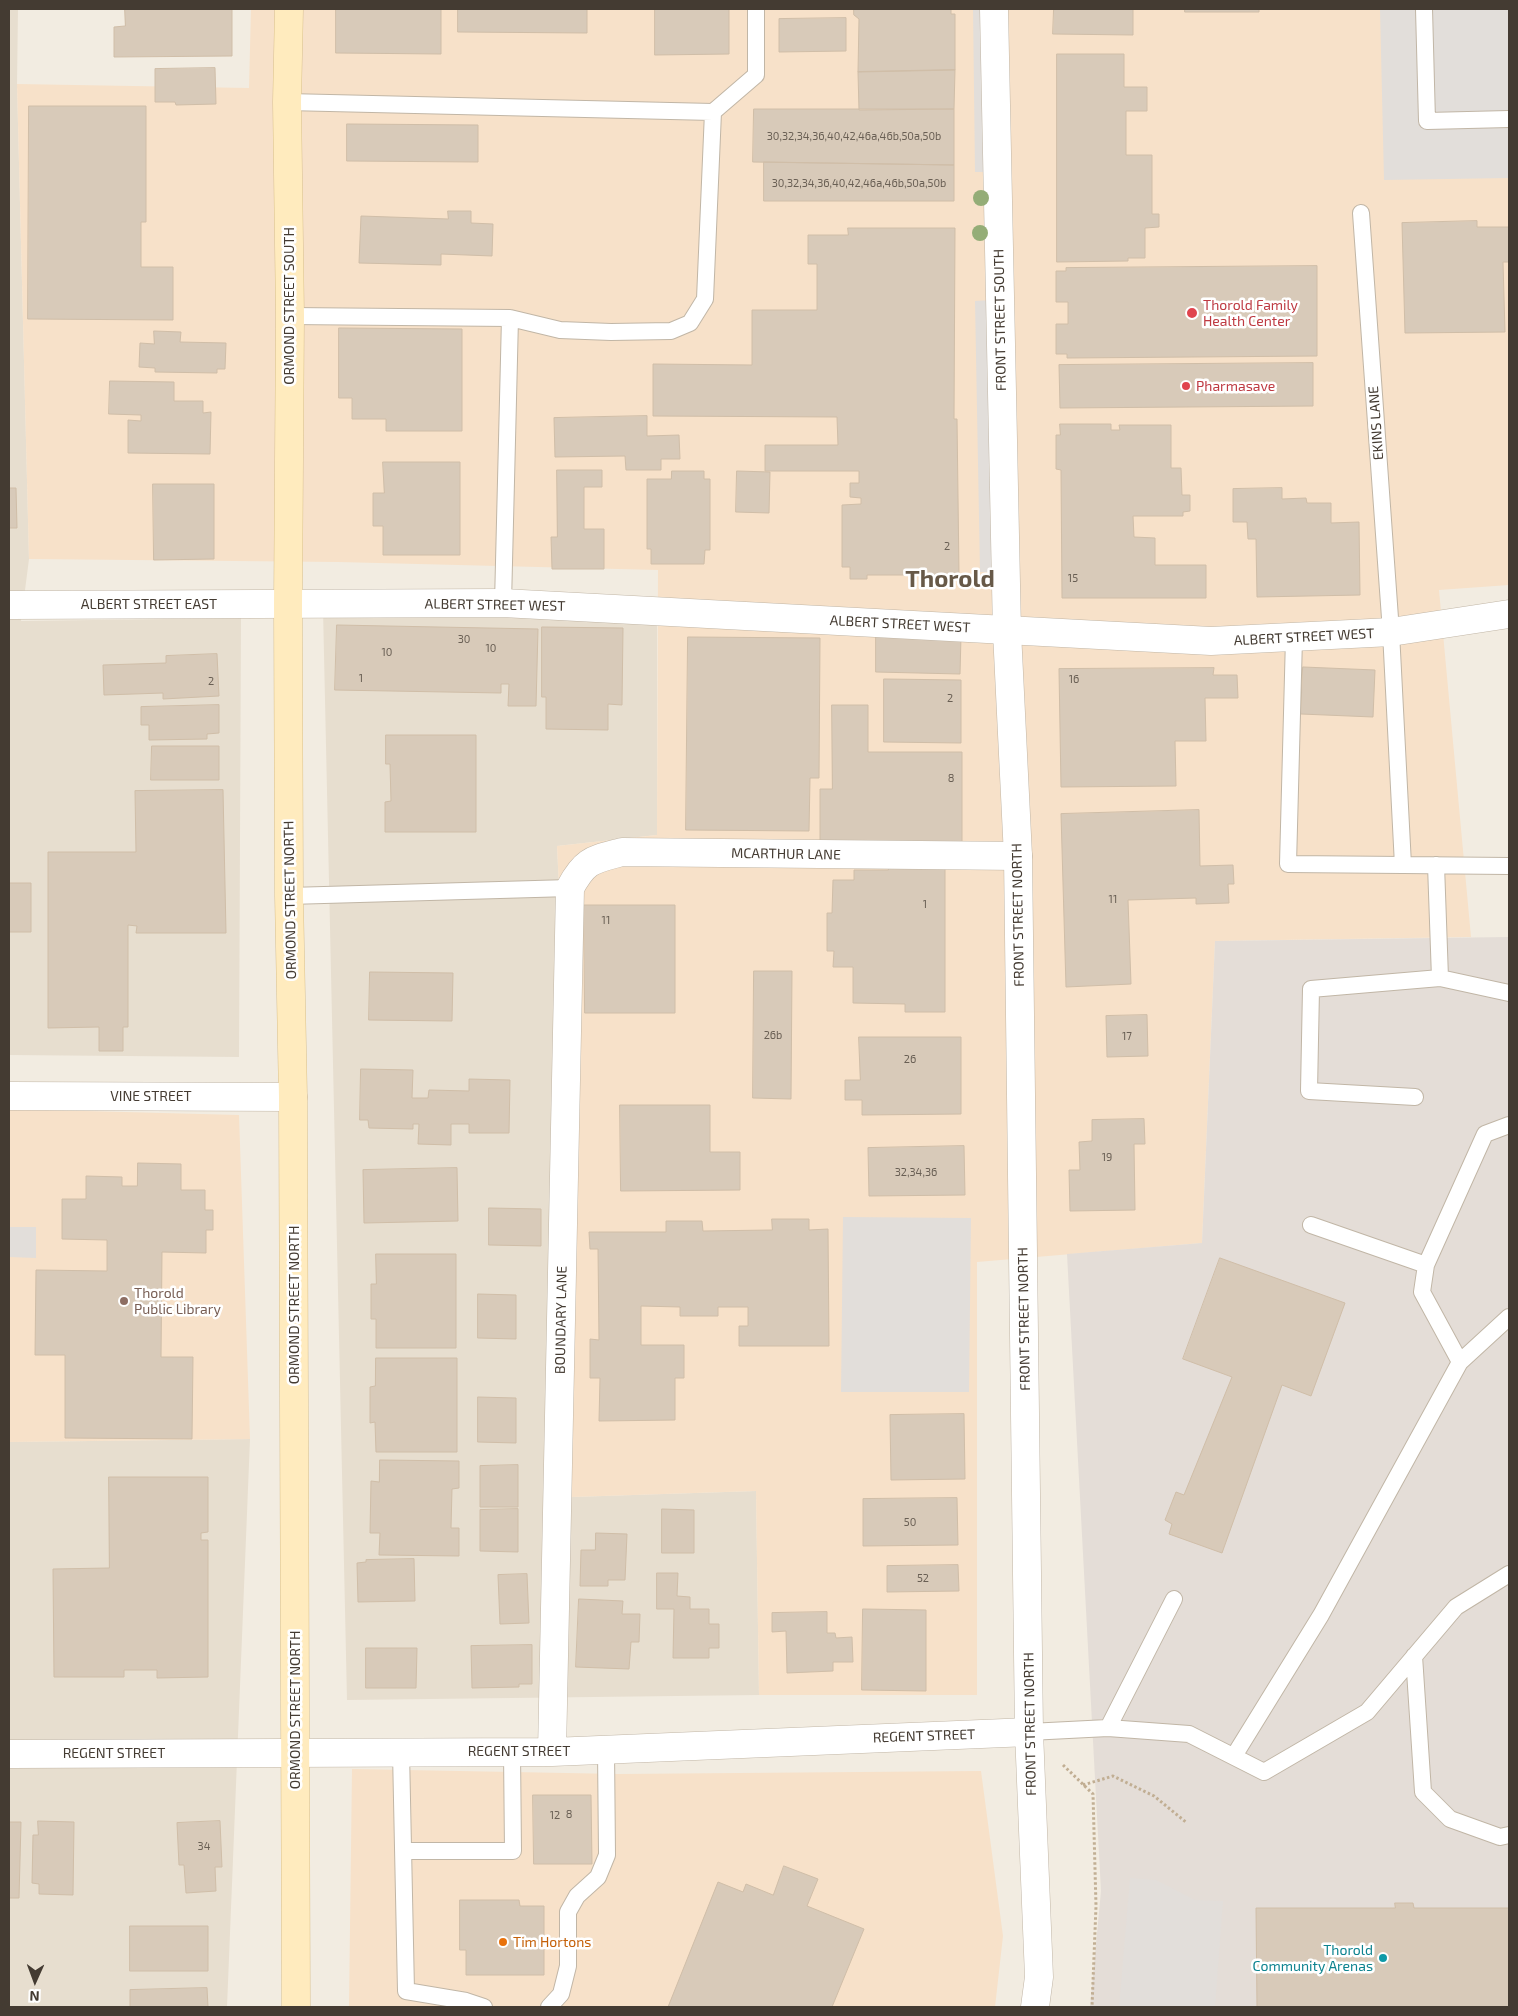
<!DOCTYPE html>
<style>
body{margin:0}
#map{position:relative;width:1518px;height:2016px;overflow:hidden;background:#f2ece1;font-family:"Exo 2",sans-serif}
canvas{display:block}
.frame{position:absolute;inset:0;border:10px solid #443b32;pointer-events:none}
.north{position:absolute;left:10px;top:1956px;width:50px;height:50px;-webkit-text-stroke:4px #fff;paint-order:stroke;rotate:182deg;font-size:14px;font-weight:700;line-height:20px;text-align:center;color:#443b32}
.north::after{content:'';display:block;margin:auto;width:18px;height:22px;background:#443b32;clip-path:polygon(50% 0,100% 100%,50% 72%,0 100%)}
</style>
<div id="map">
<canvas width="1518" height="2016"></canvas>
<div class="frame"></div>
<div class="north">N</div>
</div>
<script>
const g = document.querySelector('canvas').getContext('2d');
g.lineJoin = 'round';
function fillPath(path, color) {
  g.fillStyle = color;
  g.fill(path, 'evenodd');
}
function trace(path, color, width, dash) {
  g.strokeStyle = color;
  g.lineWidth = width;
  g.lineCap = dash ? 'butt' : 'round';
  g.setLineDash(dash || []);
  g.stroke(path);
}
function write(font, color, halo, rows, align = 'center') {
  g.font = font + ' "Exo 2",sans-serif';
  g.lineWidth = 5;
  g.setLineDash([]);
  g.textBaseline = 'middle';
  g.strokeStyle = halo;
  g.fillStyle = color;
  for (const [text, x, y, turn = 0] of rows) {
    g.save();
    g.translate(x, y);
    g.rotate((+turn || 0) * Math.PI / 180);
    g.textAlign = isNaN(turn) ? turn : align;
    if (halo) g.strokeText(text, 0, 0);
    g.fillText(text, 0, 0);
    g.restore();
  }
}
fillPath(new Path2D(`
 M9 9H18L17 84 29 559 21 621 241 618 239 1057 9 1055Z
 M323 609 657 615V835L557 846 574 1192 572 1497 756 1491 759 1695 347 1700Z
 M250 1439 227 2007H9V1442Z`), '#e7decf');
fillPath(new Path2D(`
 M251 9H1509V585L1439 590 1471 937 1215 941 1202 1243 977 1262V1695H759L756 1491 571 1497 574 1192 557 846 657 835 658 570 338 562 29 559 17 84 249 88Z
 M9 1109 239 1115 250 1439 9 1442Z
 M352 1769 619 1774 981 1771 1003 1936 995 2007H349Z`), '#f7e1c9');
fillPath(new Path2D(`
 M1509 937V2007H1090L1101 1891 1067 1254 1202 1243 1215 941Z`), '#e4ddd7');
fillPath(new Path2D(`
 M973 9H987L989 172H975Z
 M1380 9H1509V178L1384 180Z
 M992 300 996 572H980L975 301Z
 M843 1217 971 1218 969 1392H841Z
 M9 1227H36V1258L9 1257Z
 M1130 1878 1156 1880 1195 1900 1223 1901 1215 2007H1119Z`), '#e2deda');
const building = new Path2D(`
 M125 9H232V56L114 57V27L125 26Z
 M336 9H441V54L336 53Z
 M458 9H587V33L458 32Z
 M655 9H729V54L655 55Z
 M854 9H951V14H955V70L858 72 859 19 854 15Z
 M1054 9H1133V35L1053 34Z
 M1185 9H1259V12H1185Z
 M846 18V51L779 52V19Z
 M1057 54H1124V87H1147V111H1126V155H1152V214H1159V227L1145 228V258H1128V261L1057 262Z
 M215 68 216 104 176 105 175 102H155V69Z
 M955 70 954 109 859 110 858 72Z
 M29 106H146V222H141V267H173V320L28 319Z
 M754 109H954V165L753 162Z
 M347 124 478 125V162L347 161Z
 M764 162 954 165V201H764Z
 M448 211H471V223L493 224 492 256 441 254V265L359 263 361 216 448 219Z
 M1477 221V227H1509V262H1503L1505 332 1405 333 1402 223Z
 M848 228H955L954 419H957L959 575H867V579H850V567H842V505L861 504V498L850 497V483H859V471H765V445H838L837 417 653 416V364L752 365V310H817V264H808V235H848Z
 M1317 266V356L1067 358V354H1056V324H1068V302H1056V271H1066V268Z
 M339 328 462 329V431H386V419H352V398H339Z
 M154 331 181 332 180 342 226 343 225 369H217V373L155 372V368L139 367 140 343 154 344Z
 M1313 363V406L1060 408 1059 365Z
 M110 381 174 382V401H203V413L211 412 210 454 128 453V420L141 421V415L109 414Z
 M647 416V436L679 435 680 459H661V470H626L625 456 555 457 554 418Z
 M1060 424H1111V430H1120L1119 425H1171V468H1181L1182 495H1190V511L1183 512V516H1133L1134 537 1155 538V565H1206V598H1062L1061 470 1056 469V435H1060Z
 M383 462H460V555H383V526H373V493H384Z
 M557 470H602V487H584V529H604V569H552L551 537H557Z
 M672 471H704V479H710V550H705L704 564H651V549H647V479H671Z
 M737 471 770 472 769 513 736 512Z
 M153 484H214V559L154 560Z
 M9 488H16L17 528H9Z
 M1282 488V499L1306 498 1307 503H1331V523L1359 522 1360 595 1257 597 1256 539H1248L1247 522H1233V489Z
 M337 625 538 629 536 706H508L509 684H501V693L335 690Z
 M542 627 623 628 622 705 608 704V730L546 729V697H542Z
 M876 633 961 636 960 674 876 672Z
 M688 637 820 638 819 778H810L809 831 686 830Z
 M217 654 219 696 163 699V693L104 695 103 665 166 663V656Z
 M1303 667 1375 670 1373 717 1301 714Z
 M1214 668 1213 675H1237L1238 698H1205L1206 741H1175L1176 786 1061 787 1059 669Z
 M884 679 961 680V743L884 742Z
 M219 705V733L207 734V739L149 740V725H141V707Z
 M832 705H868V752H962V842H820V789H832Z
 M386 735H476V832H385V802L391 801 390 764H386Z
 M152 746H219V780H151Z
 M223 790 226 933H136L137 926 128 925V1027H123V1051H99V1027L48 1028V852H136L135 791Z
 M1199 810 1200 866 1233 865 1234 884H1228L1229 903 1196 904V898L1128 900 1131 984 1066 987 1061 814Z
 M888 862H945V1012H905V1004L853 1003V967H833L834 951H827V913H832L833 880H854V870H888Z
 M9 883H31V932H9Z
 M584 905H675V1013H585Z
 M754 971H792L791 1099 753 1098Z
 M370 972 453 973 452 1021 369 1020Z
 M1147 1015 1148 1056 1107 1057 1106 1016Z
 M859 1037H961V1114L862 1115V1100H845V1080H860Z
 M361 1069 413 1070 412 1098H428L429 1090 469 1091V1079L510 1080 509 1133H469V1124H451V1145L418 1144 419 1124H413V1129L369 1128 368 1120H360Z
 M620 1105H710V1152H740V1190L621 1191Z
 M1144 1119 1145 1144H1134L1135 1210 1070 1211 1069 1170H1080L1079 1142 1092 1141V1120Z
 M964 1146 965 1195 869 1196 868 1148Z
 M138 1163 181 1164V1190H205V1210H213V1230H206V1253L162 1252 161 1357H193L192 1439 65 1438V1355H35L36 1270 107 1271V1240L62 1239V1199H86V1176L122 1177V1186H137Z
 M457 1168 458 1221 364 1223 363 1170Z
 M489 1208 541 1209V1246L489 1245Z
 M772 1219H809V1230L828 1229 829 1346H739V1326H748V1307H718V1316H680V1307L641 1306V1345H684V1378H675V1420L599 1421 600 1378H590V1339L599 1340 598 1249H590L589 1232H666V1221H702L703 1231 772 1230Z
 M376 1254H456V1348H376V1319H371V1284H376Z
 M1220 1258 1345 1303 1311 1396 1282 1385 1222 1553 1169 1534 1172 1524 1165 1520 1176 1492 1184 1495 1232 1377 1183 1359Z
 M478 1294 516 1295V1339L478 1338Z
 M376 1358H457V1452H376L375 1422 370 1423V1387L375 1386Z
 M478 1397 516 1398V1443L478 1442Z
 M964 1414 965 1479 891 1480 890 1415Z
 M380 1460 459 1461V1488L452 1489 451 1528H459V1556L379 1555 380 1533H370L371 1481 379 1482Z
 M518 1465V1507H480V1466Z
 M109 1477H208V1532L201 1533V1540H208V1677L157 1678V1670H124V1677H54L53 1569 109 1568Z
 M957 1498 958 1545 863 1546V1499Z
 M518 1509V1552L480 1551V1510Z
 M662 1509 694 1510V1553H662Z
 M596 1533 627 1534 625 1580H608V1586H580L581 1550H595Z
 M414 1559 415 1601 358 1602 357 1563 366 1562V1560Z
 M958 1565 959 1591 887 1592V1566Z
 M657 1573H678L677 1596 690 1597V1609H709V1624H719V1648H709V1658H673L674 1609H657Z
 M527 1574 529 1623 500 1624 498 1575Z
 M579 1599 623 1601 622 1614H640L639 1642H631L629 1669 576 1667Z
 M863 1609 926 1610V1691L862 1690Z
 M827 1612V1633H835L836 1638 852 1637 853 1662H833V1671L787 1673 786 1631 772 1632V1613Z
 M532 1645V1684H519V1687L472 1688 471 1646Z
 M366 1648H417L416 1688H366Z
 M533 1795H591L592 1864H534Z
 M38 1821 74 1822 73 1895 39 1894V1884L32 1883 33 1835H38Z
 M220 1821 222 1867H215L216 1891 186 1893 184 1865H179L177 1823Z
 M9 1822H21L19 1898H9Z
 M784 1866 818 1879 807 1906 864 1929 832 2007H668L718 1882 743 1892 746 1884 773 1895Z
 M460 1900H519L520 1906H544V1975H466V1950H460Z
 M1395 1903H1413L1414 1908H1509V2007H1257L1256 1908H1395Z
 M130 1926H208V1971H130Z
 M207 1988 208 2007H130V1990Z`);
fillPath(building, '#d8cab9');
trace(building, '#d0bea8', 1);
const service = new Path2D(`
 M1424 9 1427 121 1509 119
 M287 102 713 112 756 75V9
 M1361 213 1391 632 1403 865 1509 866
 M290 316 510 318 560 330 611 332 671 331 690 323 705 299 713 112
 M503 603 510 318
 M1294 638 1288 864 1403 865
 M1436 865 1440 978
 M289 896 570 888
 M1415 1097 1309 1091 1311 989 1440 978 1509 993
 M1311 1225 1426 1265
 M1460 1362 1422 1292 1426 1265 1485 1134 1509 1125
 M1414 1656 1423 1792 1450 1819 1500 1837 1509 1835
 M1108 1728 1174 1599
 M1029 1732 1108 1728 1189 1734 1264 1772 1367 1712 1456 1607 1509 1574
 M401 1752 406 1991 466 2001 484 2007
 M1234 1756 1321 1615 1460 1362 1509 1317
 M403 1851H513L512 1752
 M549 2007 561 1994 568 1966V1912L577 1896 598 1877 607 1855 606 1750`);
const minor = new Path2D(`
 M9 605 503 603 1211 641 1391 632 1509 614
 M9 1096 293 1097
 M552 1752 570 888C585 860 592 860 622 852L1018 856
 M9 1754 552 1752 1029 1732`);
const tertiary = new Path2D(`
 M994 9 1007 632 1018 856 1029 1732 1039 1977 1035 2007`);
const secondary = new Path2D(`
 M289 9 287 102 290 316 288 604 289 896 293 1097 296 2007`);
trace(service, '#c1b6a6', 18);
trace(minor, '#c1b6a6', 29);
trace(tertiary, '#c1b6a6', 29);
trace(secondary, '#d9c18e', 29);
trace(new Path2D(`
 M1063 1765 1093 1794 1096 1906 1092 2007
 M1083 1785 1113 1776 1154 1796 1187 1823`), '#c1ae93', 3, [2.5, 2.5]);
trace(service, '#fff', 16);
trace(minor, '#fff', 28);
trace(tertiary, '#fff', 28);
trace(secondary, '#ffebbe', 28);
g.fillStyle = '#94ad77';
for (const [x, y] of [
 [981,198],
 [980,233]
]) {
  g.beginPath();
  g.arc(x, y, 8, 0, 2 * Math.PI);
  g.fill();
}
for (const [x, y, r, color] of [
 [1192,313,6,"#e0444e"],
 [1186,386,5,"#e0444e"],
 [124,1301,5,"#8d6e63"],
 [503,1942,5,"#e8710a"],
 [1383,1958,5,"#0f9aa8"]
]) {
  const dot = new Path2D();
  dot.arc(x, y, r, 0, 2 * Math.PI);
  g.fillStyle = color;
  g.fill(dot);
  trace(dot, '#fff', 2);
}
write('11px', '#695f54', null, [
 ["30,32,34,36,40,42,46a,46b,50a,50b",854,136],
 ["30,32,34,36,40,42,46a,46b,50a,50b",859,183],
 ["2",947,546],
 ["15",1073,578],
 ["30",464,639],
 ["10",491,648],
 ["10",387,652],
 ["1",361,678],
 ["16",1074,679],
 ["2",211,681],
 ["2",950,698],
 ["8",951,778],
 ["11",1113,899],
 ["1",925,904],
 ["11",606,920],
 ["26b",773,1035],
 ["17",1127,1036],
 ["26",910,1059],
 ["19",1107,1157],
 ["32,34,36",916,1172],
 ["50",910,1522],
 ["52",923,1578],
 ["8",569,1814],
 ["12",555,1815],
 ["34",204,1846]
]);
write('14px', '#be3a42', '#fff', [
 ["Thorold Family",1203,305],
 ["Health Center",1203,321],
 ["Pharmasave",1196,386]
], 'left');
write('14px', '#443b32', '#fff', [
 ["ORMOND STREET SOUTH",289,306,-90],
 ["FRONT STREET SOUTH",1000,320,-91],
 ["EKINS LANE",1376,423,-94],
 ["ALBERT STREET EAST",149,604],
 ["ALBERT STREET WEST",495,605,1],
 ["ALBERT STREET WEST",900,624,3],
 ["ALBERT STREET WEST",1304,637,-3],
 ["MCARTHUR LANE",786,854,1],
 ["ORMOND STREET NORTH",290,900,-91],
 ["FRONT STREET NORTH",1018,915,-91],
 ["VINE STREET",151,1096],
 ["ORMOND STREET NORTH",294,1305,-90],
 ["FRONT STREET NORTH",1024,1319,-91],
 ["BOUNDARY LANE",561,1320,-89],
 ["ORMOND STREET NORTH",295,1710,-90],
 ["FRONT STREET NORTH",1030,1724,-91],
 ["REGENT STREET",924,1736,-2],
 ["REGENT STREET",519,1751],
 ["REGENT STREET",114,1753]
]);
write('14px', '#785e54', '#fff', [
 ["Thorold",134,1293],
 ["Public Library",134,1309]
], 'left');
write('14px', '#c56008', '#fff', [
 ["Tim Hortons",513,1942]
], 'left');
write('14px', '#0d838f', '#fff', [
 ["Thorold",1373,1950],
 ["Community Arenas",1373,1966]
], 'right');
write('bold 24px', '#675948', '#fff', [
 ["Thorold",950,579]
]);
</script>
